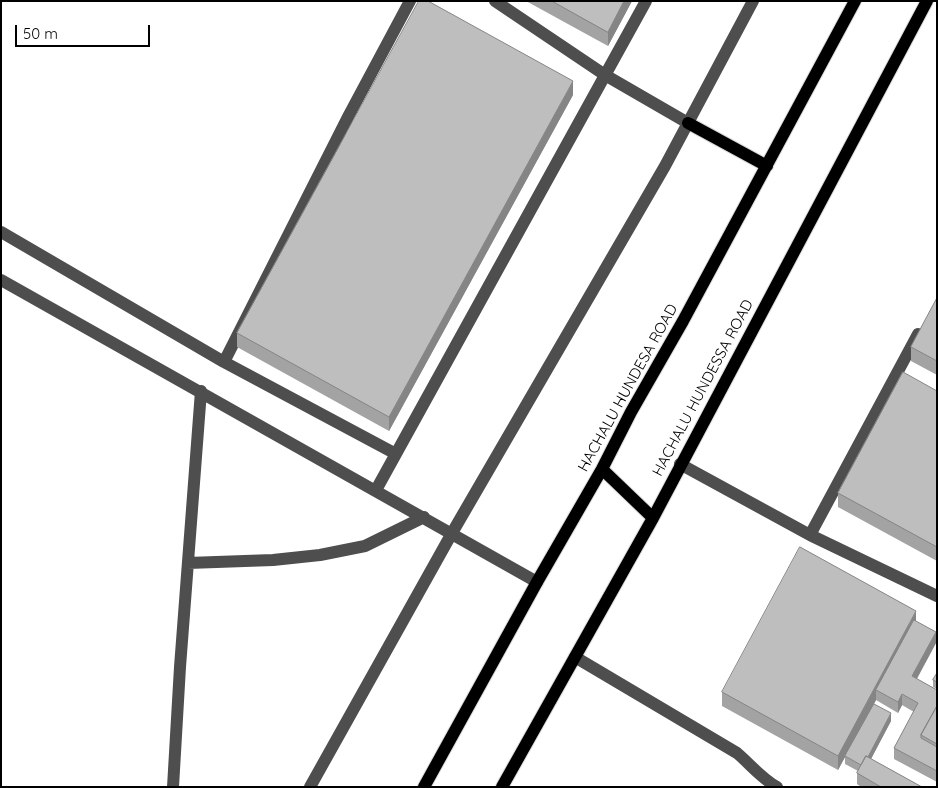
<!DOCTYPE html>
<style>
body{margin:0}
#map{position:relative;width:938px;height:788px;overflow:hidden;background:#fff;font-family:Quicksand,sans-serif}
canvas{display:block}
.frame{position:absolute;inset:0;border:2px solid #000;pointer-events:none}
.scale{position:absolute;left:15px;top:25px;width:135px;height:22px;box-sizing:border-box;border:2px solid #000;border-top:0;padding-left:6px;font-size:15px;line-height:18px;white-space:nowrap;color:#000;-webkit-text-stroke:4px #fff;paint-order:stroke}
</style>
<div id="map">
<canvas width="938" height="788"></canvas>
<div class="frame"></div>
<div class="scale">50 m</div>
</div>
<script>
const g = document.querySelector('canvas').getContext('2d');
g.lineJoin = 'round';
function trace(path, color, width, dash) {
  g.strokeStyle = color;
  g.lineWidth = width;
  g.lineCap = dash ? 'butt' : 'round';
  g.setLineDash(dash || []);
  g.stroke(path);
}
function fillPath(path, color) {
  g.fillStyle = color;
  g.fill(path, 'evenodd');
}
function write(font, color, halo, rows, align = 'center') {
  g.font = font + ' Quicksand,sans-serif';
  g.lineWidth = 4.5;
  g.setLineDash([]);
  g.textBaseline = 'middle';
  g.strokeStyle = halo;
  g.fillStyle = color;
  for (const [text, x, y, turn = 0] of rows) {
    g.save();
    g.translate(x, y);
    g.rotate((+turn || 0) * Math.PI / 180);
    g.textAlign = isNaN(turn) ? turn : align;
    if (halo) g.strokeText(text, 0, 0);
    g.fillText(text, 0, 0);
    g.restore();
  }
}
const major = new Path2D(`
 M688 123 767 166
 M602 469 653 518
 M424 787 537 582 602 469 631 412 683 321 855 1
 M502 787 653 518 927 1`);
trace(major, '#dbdbdb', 14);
trace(new Path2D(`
 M495 1 605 75 688 123
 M1 232 224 362 396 454
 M1 280 537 582
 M918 334 810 535 937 596
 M224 362 349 115 410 1
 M680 464 810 535
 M376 490 646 1
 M188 563 273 560 320 555 365 546 424 517
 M575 657 737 753C750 764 762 779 777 787
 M173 787 180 667 201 391
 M310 787 452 533 665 166 753 1`), '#4e4e4e', 12);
trace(major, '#000', 12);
fillPath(new Path2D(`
 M526 1H632L608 46Z
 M573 95 389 431 237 347V333Z
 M937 298V375L911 361V347Z
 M937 391V561L838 507V493Z
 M916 622 936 643 917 679 937 690V782L894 759V748L914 712 902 705 898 713 876 700 874 704 891 721 871 759 922 787H861L857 784V773L858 771 845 764V757L838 770 722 706V692Z
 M937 673V689L933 687V680Z`), '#a3a3a3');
fillPath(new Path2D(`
 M624 1H632L608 46V32Z
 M573 81V95L389 431V417Z
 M916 611V625L876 690V700L838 770V756Z
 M936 632V643L912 687V676Z
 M902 694V705L898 713V702Z
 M891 713V721L863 774V766Z`), '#858585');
const building = new Path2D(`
 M419 1H428L573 81 389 417 237 333Z
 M552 1H624L608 32Z
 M937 298V361L911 347Z
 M903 372 937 391V547L838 493Z
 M800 547 916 611 838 756 722 692Z
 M914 620 936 632 912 676 937 690V706L921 735V738L937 747V771L894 748 918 703 902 694 898 702 876 690Z
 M937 673V682L933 680Z
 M874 704 891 713 868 757 866 756 861 765 845 756Z
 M937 706V744L921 735Z
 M866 756 922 787H881L857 773Z`);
fillPath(building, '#bebebe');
trace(building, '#858585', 1);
write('15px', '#000', '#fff', [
 ["HACHALU HUNDESA ROAD",628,388,-61],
 ["HACHALU HUNDESSA ROAD",703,388,-62]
]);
</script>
